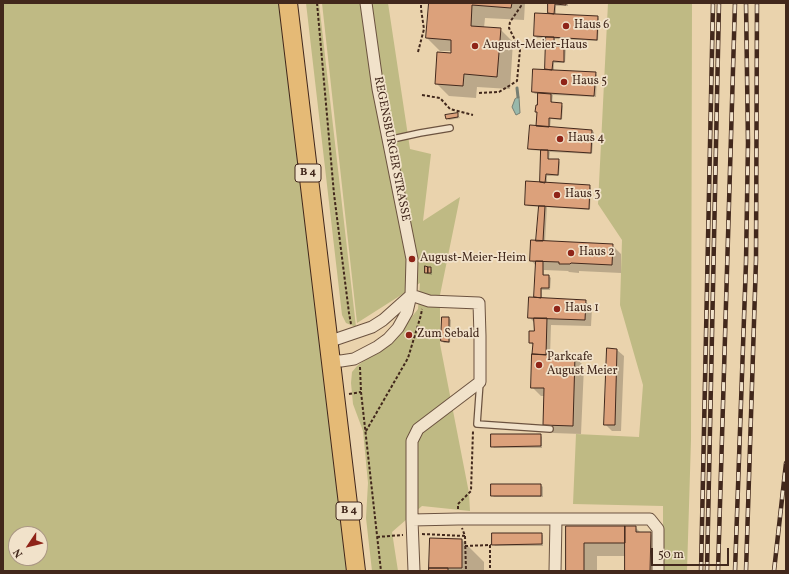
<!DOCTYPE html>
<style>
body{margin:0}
#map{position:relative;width:789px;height:574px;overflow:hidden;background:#ead3ad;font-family:Vollkorn,serif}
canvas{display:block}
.frame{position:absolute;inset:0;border:4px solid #42281c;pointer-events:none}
.north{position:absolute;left:8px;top:526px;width:40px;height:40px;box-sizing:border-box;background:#f1e2ca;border:1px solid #ab9884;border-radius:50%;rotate:235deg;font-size:11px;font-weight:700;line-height:16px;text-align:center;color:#42281c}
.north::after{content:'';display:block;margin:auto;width:14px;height:18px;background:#8f2418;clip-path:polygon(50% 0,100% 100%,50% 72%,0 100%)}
.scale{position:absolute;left:651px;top:548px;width:78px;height:18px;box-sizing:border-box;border:2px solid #42281c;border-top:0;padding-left:5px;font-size:12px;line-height:14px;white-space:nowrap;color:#42281c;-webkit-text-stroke:3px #f1e2ca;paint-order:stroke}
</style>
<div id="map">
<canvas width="789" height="574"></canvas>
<div class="frame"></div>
<div class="north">N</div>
<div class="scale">50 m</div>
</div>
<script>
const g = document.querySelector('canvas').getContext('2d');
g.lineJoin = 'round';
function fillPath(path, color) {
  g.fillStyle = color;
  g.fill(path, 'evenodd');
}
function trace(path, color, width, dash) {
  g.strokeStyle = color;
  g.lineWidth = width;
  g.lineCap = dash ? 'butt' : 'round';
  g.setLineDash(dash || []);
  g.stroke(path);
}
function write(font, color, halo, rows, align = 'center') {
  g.font = font + ' Vollkorn,serif';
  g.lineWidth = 3.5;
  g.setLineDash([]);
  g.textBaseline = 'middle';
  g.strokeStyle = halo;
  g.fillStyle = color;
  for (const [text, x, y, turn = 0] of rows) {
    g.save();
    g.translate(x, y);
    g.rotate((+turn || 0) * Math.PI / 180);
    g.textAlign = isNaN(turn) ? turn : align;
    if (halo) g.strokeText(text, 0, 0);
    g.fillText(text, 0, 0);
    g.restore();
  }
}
fillPath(new Path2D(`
 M3 3H284L332 434 333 457 347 571H3ZM16 534H40V558H16Z
 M306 3H319L356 327 346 323 342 315Z
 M322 3H388L410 149 431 154 423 221 460 197 440 295V344L469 493 470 511 422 506 392 532 398 571H372L366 518 368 483 363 431 353 404 351 383 352 372 357 366 395 338 418 309 420 283 357 323Z
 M608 3H692L691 440 687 571H663V506L573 504 576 434 639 437 643 385 620 305 622 240 598 204Z`), '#bfba84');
const water = new Path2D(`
 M519 97 520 113 516 115 512 107 515 99Z`);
fillPath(water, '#98b8ab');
trace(water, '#767e72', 1);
fillPath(new Path2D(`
 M430 3H525L524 20 485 18 484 28 500 29 513 42 510 89 477 87 476 98 449 96 436 83 451 54 452 51H440L427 38Z
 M549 3H568V6H556V15L598 17 599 19 598 41 555 39V47L564 48 566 49 565 63H554V71L595 73 597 75 596 97 553 95 552 103 561 104 563 106 562 120 551 119 550 128 592 131 594 132 592 154 550 152 549 160H558L560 162 559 176H547V184L589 186 591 188 590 210 547 207 545 242 612 245 621 254V273L579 271V273L569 272 568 271 544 270V276H549L551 278 550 290H542V299L585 301 592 308 591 326 551 325 550 356 575 357 584 366 581 434 553 433 544 424 545 396H541L532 387 534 346 530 343 535 332V323L529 317 537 299 535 297 537 267 531 260 539 242 540 207 528 206 526 204 541 183 542 151 531 150 530 149 537 127 538 113 536 112 537 106H538L539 94H535L533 92 546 70 547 38H537L535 36 549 15Z
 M457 114 460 118 449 120 447 118Z
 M430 268 432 270V275L428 274 426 273Z
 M449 318 451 320 450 343H444L442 341Z
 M617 350 624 356 621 431H612L605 424Z
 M540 435 542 437V448H494L492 446Z
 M541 485 543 487V497H494L492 495Z
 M567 527H635L641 533H650L659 542V571H626V556H597V571H567Z
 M541 534 543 535V546H495L493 544Z
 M462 540 484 562V571H430Z`), '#0003');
trace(new Path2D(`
 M517 88 518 97`), '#767e72', 3);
const building = new Path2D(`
 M429 3H512L511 8 472 5 471 26 501 28 497 77 464 74 463 86 435 84 437 52 451 53V40L426 38Z
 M548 3H566V5L555 4 554 14 548 13Z
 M535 13 598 16 597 40 534 36Z
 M546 37H554V46L564 47V62L553 61 552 70 545 69Z
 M533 69 596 72 594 96 532 92Z
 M538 93 551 94V102L562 103 561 119 549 118V127L536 126 537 112H535L536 105H537Z
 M458 113V117L446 119 445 115Z
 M530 125 592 130 591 153 528 149Z
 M541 150H548V159H559L558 175 546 174 545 183 540 182Z
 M526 181 590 185 589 209 525 205Z
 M539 206H545L543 241H536Z
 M531 240 613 244 612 265 571 263 570 264H559V262L530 261Z
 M536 261H543V275H549V288H541V298L534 297Z
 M425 266 428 267V273H425Z
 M428 267H431V273H428Z
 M529 297 586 300 585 320 528 318Z
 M442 317H449V342L441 341Z
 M534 318H547L546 355 532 354 533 343H529V331H534Z
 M607 348 617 349 615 425H604Z
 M532 354 575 356 573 426 543 425 544 388H531Z
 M491 434H541V446L491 447Z
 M491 484H541V496H491Z
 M566 526H625V543H584V571H566Z
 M625 526H636V532H651L650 571H625Z
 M492 533H542V544L492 545Z
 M430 538 462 539V568H429Z
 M429 568H448V571H429Z`);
fillPath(building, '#dca17b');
trace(building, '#42281c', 1);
const lane = new Path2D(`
 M388 140 420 133 450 128
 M480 382 477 424 550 429`);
const street = new Path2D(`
 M411 295 429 301 479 303 480 336V382L418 429 412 441V520L458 519H650L658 529V571
 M328 342 372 327 383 320 411 295
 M330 360 341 361 354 359 377 347 388 339 398 328 407 312 411 295 412 259 378 89 366 3
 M412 520 414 571
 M555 571 556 519`);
const primary = new Path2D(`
 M288 3 356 571`);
trace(lane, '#6c5340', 8);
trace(street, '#6c5340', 13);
trace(primary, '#42281c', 20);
trace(new Path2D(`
 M317 3 334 194 349 313 351 324
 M418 52 424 29 421 9V3
 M479 93 499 92 517 81 520 50 509 28 510 22 521 6V3
 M422 95 440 98 450 109 473 115
 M360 367 361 392 381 571
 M349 394 361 392
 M366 431 408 358 421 315 422 309
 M458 509V504L471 491 473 431
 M422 534 465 536 462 528
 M465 536 466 571
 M377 537 403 535
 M465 546 490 545V571`), '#42281c', 2, [3, 2]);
trace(lane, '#f1e2ca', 5.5);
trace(street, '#f1e2ca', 11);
trace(primary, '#e5ba76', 18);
const rail = new Path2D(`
 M701 571 713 3
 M707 571 719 3
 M718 571 735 3
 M735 571 746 262 748 143 746 3
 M746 571 756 260 757 3
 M774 571 786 463`);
trace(rail, '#42281c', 4.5);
trace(rail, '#f1e2ca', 3, [9]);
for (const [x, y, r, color] of [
 [566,26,4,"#8f2418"],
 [475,46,4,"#8f2418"],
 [564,82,4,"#8f2418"],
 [560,139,4,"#8f2418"],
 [557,195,4,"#8f2418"],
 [571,253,4,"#8f2418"],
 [412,259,4,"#8f2418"],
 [557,309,4,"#8f2418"],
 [409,335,4,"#8f2418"],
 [539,365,4,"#8f2418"]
]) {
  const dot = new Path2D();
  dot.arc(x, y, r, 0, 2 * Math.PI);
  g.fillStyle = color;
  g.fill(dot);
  trace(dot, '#f1e2ca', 1.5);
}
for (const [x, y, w] of [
 [308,173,26],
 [349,511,26]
]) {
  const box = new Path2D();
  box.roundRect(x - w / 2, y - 9, w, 18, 3);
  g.fillStyle = '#f1e2ca';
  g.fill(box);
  trace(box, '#42281c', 1);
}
write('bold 11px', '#42281c', null, [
 ["B 4",308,173],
 ["B 4",349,511]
]);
write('12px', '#42281c', '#f1e2ca', [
 ["Haus 6",574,26],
 ["August-Meier-Haus",483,46],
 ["Haus 5",572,82],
 ["Haus 4",568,139],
 ["Haus 3",565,195],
 ["Haus 2",579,253],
 ["August-Meier-Heim",420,259],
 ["Haus 1",565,309],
 ["Zum Sebald",417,335],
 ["Parkcafe",547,358],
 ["August Meier",547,372]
], 'left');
write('12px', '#42281c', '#f1e2ca', [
 ["REGENSBURGER STRASSE",391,149,79]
]);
</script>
